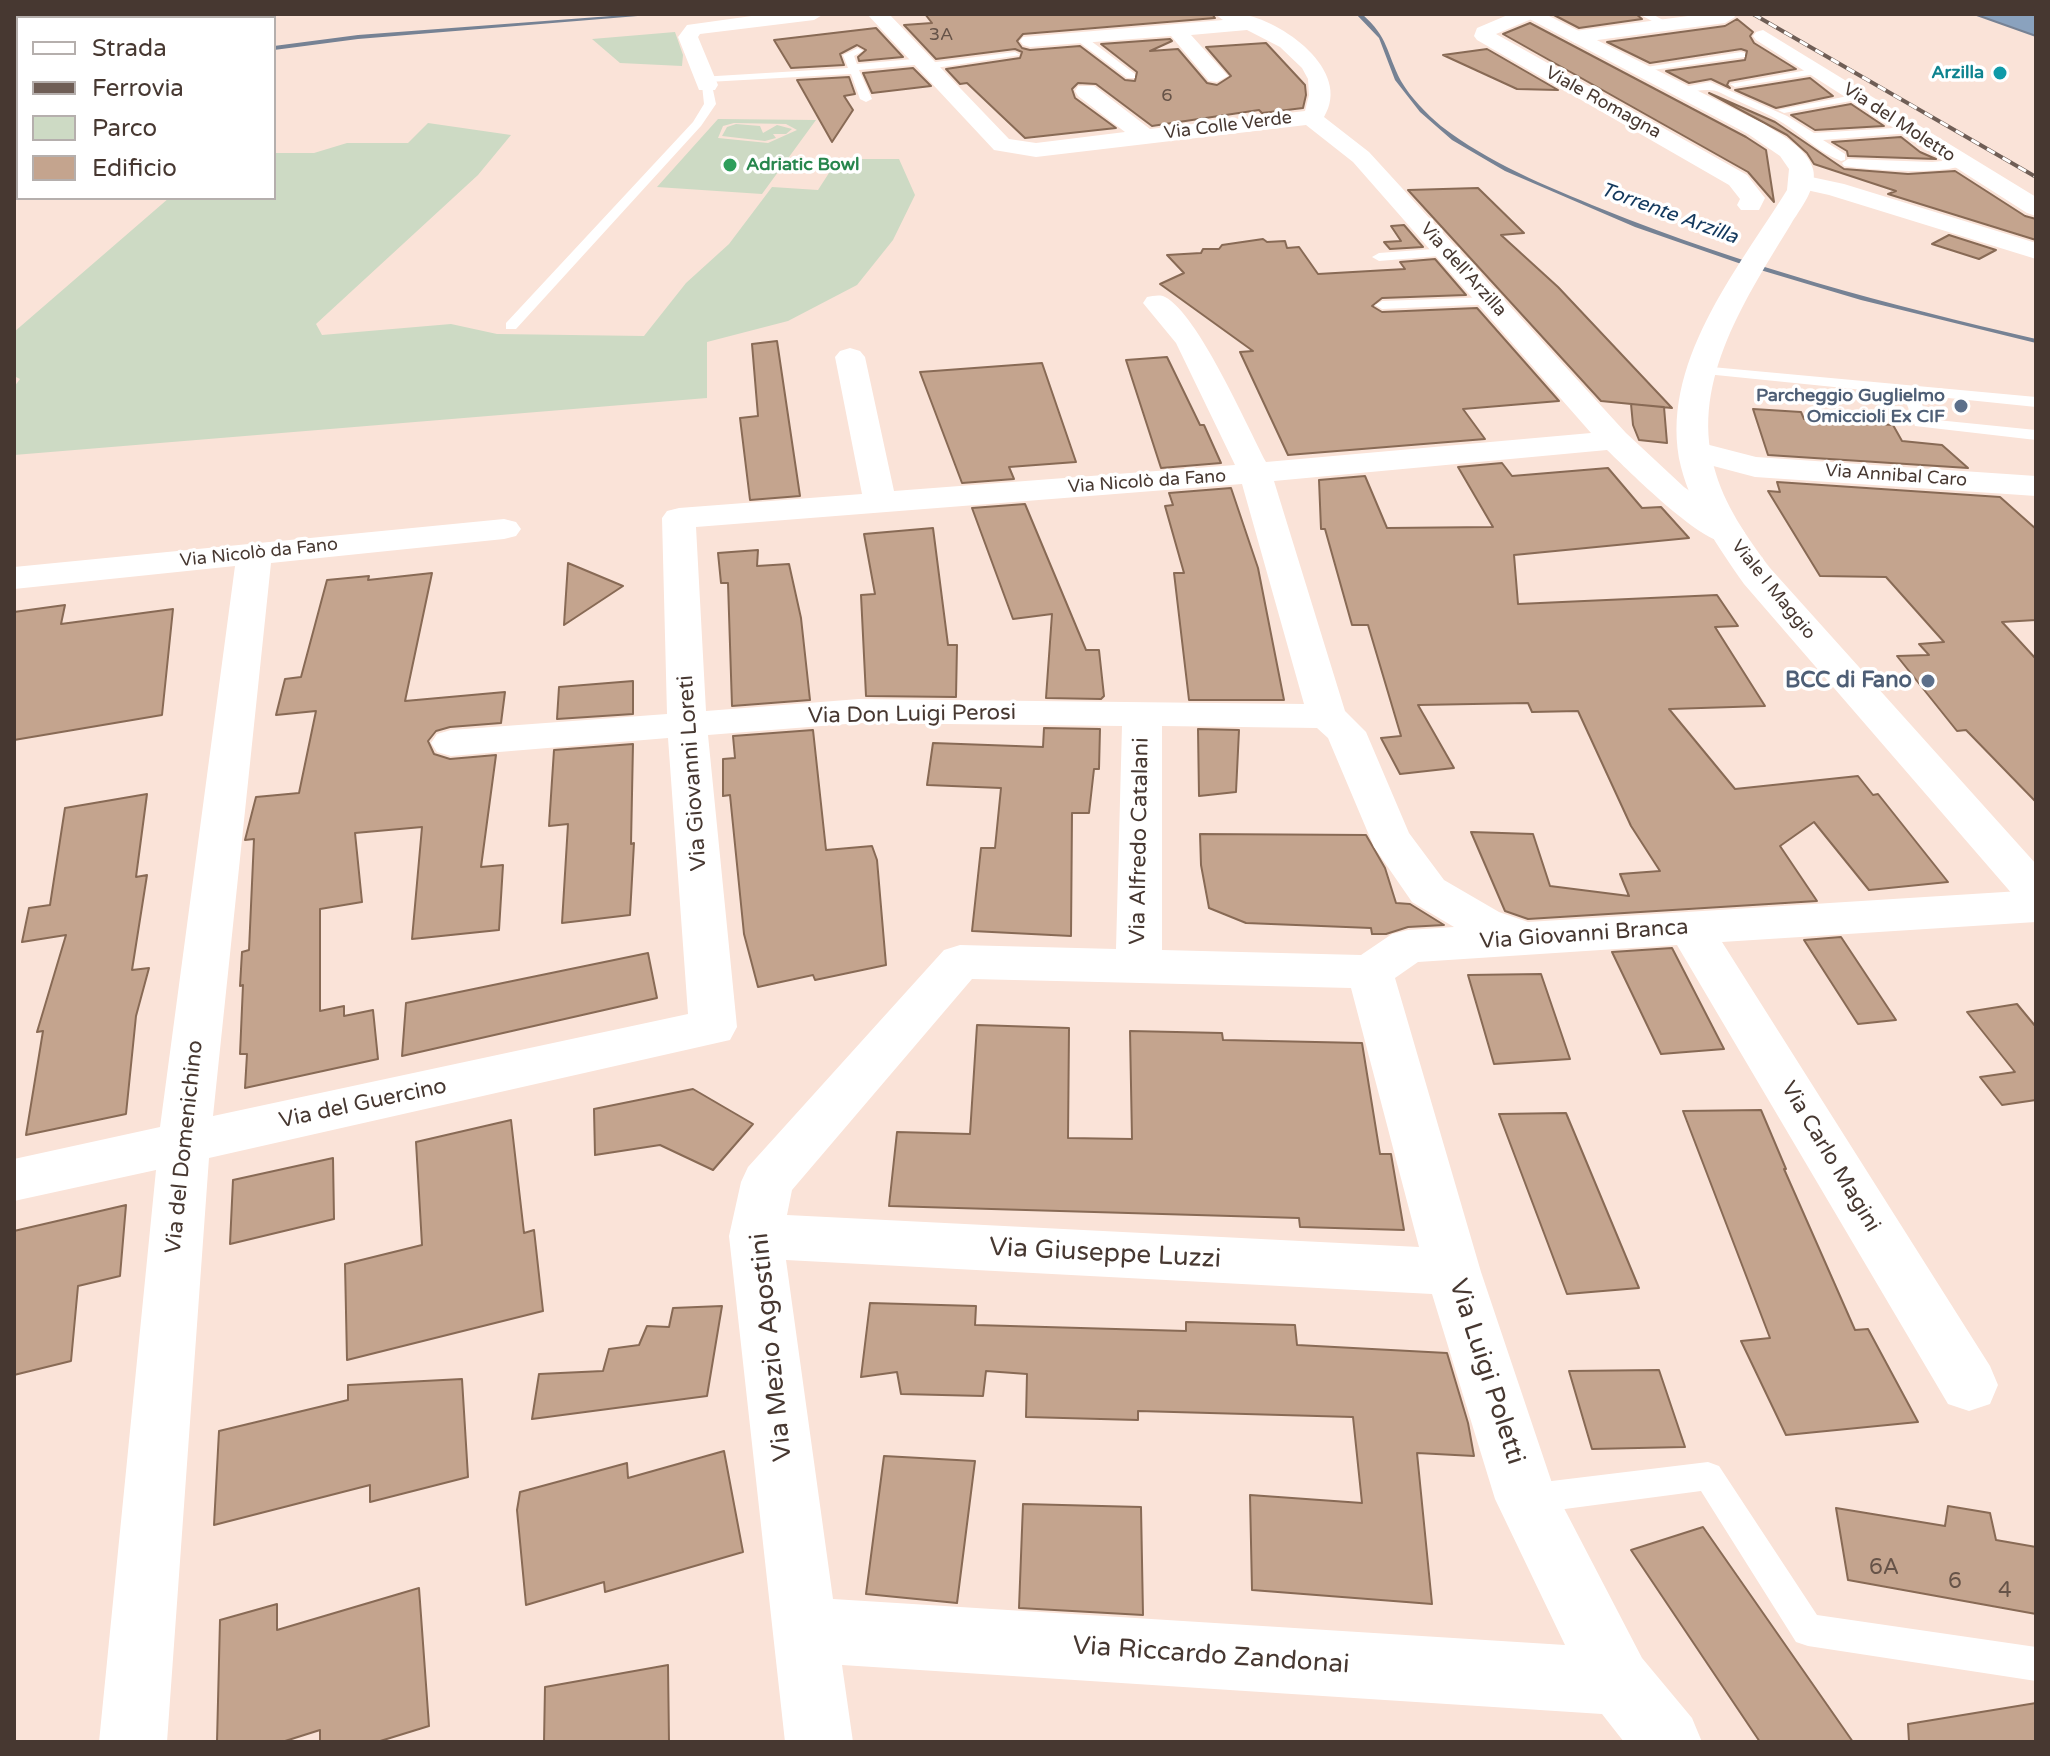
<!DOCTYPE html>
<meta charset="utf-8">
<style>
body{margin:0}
#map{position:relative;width:2050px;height:1756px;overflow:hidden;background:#fae3d8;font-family:"Varela Round",sans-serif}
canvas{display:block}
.frame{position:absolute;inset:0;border:16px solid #473831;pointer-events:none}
.legend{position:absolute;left:16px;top:16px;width:260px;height:184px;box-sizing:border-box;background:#fff;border:2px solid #b5afad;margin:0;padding:10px 14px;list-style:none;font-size:24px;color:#473831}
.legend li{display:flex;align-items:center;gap:16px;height:40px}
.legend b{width:40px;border:2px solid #b5afad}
</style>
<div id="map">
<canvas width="2050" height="1756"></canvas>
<div class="frame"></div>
<ul class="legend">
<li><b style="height:10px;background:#fff"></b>Strada</li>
<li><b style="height:10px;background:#6f5e56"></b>Ferrovia</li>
<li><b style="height:22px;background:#cddac4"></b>Parco</li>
<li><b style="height:22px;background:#c4a48e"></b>Edificio</li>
</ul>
</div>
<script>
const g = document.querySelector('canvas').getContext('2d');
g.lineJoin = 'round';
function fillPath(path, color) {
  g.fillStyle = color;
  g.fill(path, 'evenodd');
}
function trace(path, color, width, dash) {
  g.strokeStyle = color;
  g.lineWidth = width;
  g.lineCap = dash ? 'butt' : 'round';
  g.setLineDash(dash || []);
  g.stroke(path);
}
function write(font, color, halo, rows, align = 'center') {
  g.font = font + ' "Varela Round",sans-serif';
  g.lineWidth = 7;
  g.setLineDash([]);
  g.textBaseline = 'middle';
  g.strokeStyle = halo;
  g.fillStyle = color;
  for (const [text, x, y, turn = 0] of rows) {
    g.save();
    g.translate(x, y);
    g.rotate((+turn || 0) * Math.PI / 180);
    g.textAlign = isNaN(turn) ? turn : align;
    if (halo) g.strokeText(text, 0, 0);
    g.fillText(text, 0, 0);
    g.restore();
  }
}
fillPath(new Path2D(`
 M675 32 683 55 682 66 620 63 592 39Z
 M718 119 816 120 762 194 657 187ZM734 123 786 124 797 130 768 143 718 138 723 126Z
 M428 123 511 135 478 175 316 324 322 335 451 324 497 334 644 336 686 283 729 244 772 187 818 190 838 159H899L915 195 893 240 857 285 788 321 707 342V398L14 455V387L20 379 14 376V332L169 198H274V153H314L347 143H408Z
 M736 124 760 126 763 133 777 125 792 129 786 134H773L776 138 765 141 722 136 727 127Z`), '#cddac4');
const water = new Path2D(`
 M1974 14H2036V36Z`);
fillPath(water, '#8aa2be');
trace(water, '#768294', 2);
fillPath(new Path2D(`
 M638 14H662L358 39 274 50V46L358 35Z
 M1356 14H1362C1389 38 1386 52 1401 81 1411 98 1426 113 1441 126 1489 163 1546 186 1602 209 1743 266 1888 305 2036 339V343L1861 300 1747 266 1635 227 1505 171 1452 140 1420 112 1395 80 1379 38Z
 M18 104V108L14 109V105Z`), '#768294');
const building = new Path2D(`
 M925 14H1212L1215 18 1023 34 1017 41 1022 48 1030 50 1080 46 1125 80 1135 81 1137 72 1101 44 1170 39 1172 41 1150 51 1178 49 1207 83 1217 85 1231 76 1206 47 1266 43 1305 85 1306 95 1303 108 1262 113 1259 110 1152 126 1096 84 1078 83 1072 89 1075 98 1116 128 1025 138 967 83 960 84 946 69 1020 58 1022 52 1015 49 936 59 904 25 932 23Z
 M1552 14H1636L1642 19 1579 28Z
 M1737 19 1753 32 1750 36 1754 43 1796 69 1729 81 1727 85 1730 88 1711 79 1689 83 1666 71 1745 60 1747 51 1741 49 1650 63 1607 42 1725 26Z
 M1530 23 1746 137 1766 150 1774 202 1748 172 1503 34Z
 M876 28 903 57 859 61 858 57 866 50 857 45 840 54 844 65 791 68 774 40Z
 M1487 49 1558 90 1517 89 1443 55Z
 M913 68 931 86 872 93 863 73Z
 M849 77 855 94 844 96 853 110 832 142 797 80Z
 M1810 78 1833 96 1776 108 1735 90Z
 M1709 93 1775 122 1844 169 1908 174 1955 171 2025 216 2036 219V240L1888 194 1896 191 1814 164 1807 153 1787 135Z
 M1851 104 1884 126 1815 130 1791 115Z
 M1901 137 1920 152 1936 159 1848 156 1847 151 1832 142Z
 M1478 188 1524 233 1501 235 1558 287 1672 408 1601 401 1408 190Z
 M1404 225 1423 247 1390 249 1384 242 1401 241 1391 226Z
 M1949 235 1996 250 1979 259 1932 244Z
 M1263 239 1267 242 1285 241 1287 248 1299 247 1318 274 1405 269 1400 262 1435 259 1466 295 1382 298 1372 306 1382 312 1477 308 1559 401 1463 409 1485 439 1288 455 1240 352 1253 351 1160 284 1184 273 1167 255 1201 253 1203 249H1219L1222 245Z
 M777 341 800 496 750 500 740 418 758 416 752 344Z
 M1167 357 1200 425H1204L1221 463 1161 468 1126 360Z
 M1042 363 1076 462 1009 467 1014 479 962 483 920 372Z
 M1631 404 1664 407 1667 443 1639 440 1633 425Z
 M1753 409 1801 412 1804 419 1893 425 1902 441 1942 445 1968 468 1768 455Z
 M1502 463 1512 476 1608 468 1642 508 1661 507 1689 538 1514 555 1518 604 1717 595 1738 626 1715 627 1765 706 1669 709 1735 789 1858 776 1873 795 1878 794 1948 882 1869 890 1814 822 1780 846 1817 901 1528 919 1505 911 1471 832 1533 834 1550 886 1629 896 1620 874 1660 871 1631 826 1578 711 1532 712 1528 703 1418 705 1454 768 1400 774 1381 738 1401 736 1368 625H1352L1325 529H1321L1319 480 1365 476 1387 528 1493 527 1458 467Z
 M1777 482 2000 497 2036 529V620L2002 622 2036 659V802L1966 730 1957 731 1897 656 1929 655 1919 644 1944 642 1886 577 1820 576 1768 491 1780 492Z
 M1231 488 1258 568 1284 700H1189L1174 573H1184L1165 506 1173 505 1169 493Z
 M1025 504 1086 650H1099L1104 696 1101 699 1046 698 1052 614 1013 619 972 508Z
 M933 528 948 645H957L956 697 866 696 861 595 875 594 864 534Z
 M758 550 757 566 789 564 801 618 810 700 732 706 728 583H721L718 553Z
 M568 563 623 586 564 625Z
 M432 573 405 701 505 692 501 723 450 727 436 731 428 741 434 754 450 759 496 755 481 867 503 865 499 930 412 939 422 827 355 833 362 902 320 909V1011L344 1006V1016L373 1010 378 1059 245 1088 247 1054H240L243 985 240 986 242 952 249 950 254 839 245 840 256 797 299 793 316 711 276 715 285 679 301 677 327 580 369 576 368 580Z
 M65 605 61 624 173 609 162 715 14 740V612Z
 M633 681V714L557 719 559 687Z
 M1044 728 1100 729 1099 769H1094L1089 813H1072L1071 936 972 931 981 848H995L1001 788 927 785 933 743 1043 747Z
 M1198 729 1239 730 1236 792 1199 796Z
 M813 730 826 850 872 846 877 860 886 965 815 980 813 975 758 987 744 934 730 795 723 796V759L735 758 733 736Z
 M633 744 631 844 634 843 630 915 562 923 568 824 549 826 554 750Z
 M147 794 136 877 147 875 132 970 149 968 136 1016 126 1114 26 1135 43 1031 37 1032 66 935 22 942 29 908 50 905 65 808Z
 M1200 834 1366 835 1385 868 1396 903 1410 904 1444 925 1408 927 1386 934H1372L1371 928 1246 923 1209 908 1201 865Z
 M1841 937 1896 1020 1858 1024 1804 940Z
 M1672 948 1724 1049 1661 1054 1612 952Z
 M648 953 657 998 402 1056 406 1003Z
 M1541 974 1570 1059 1494 1064 1468 975Z
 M2017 1004 2036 1027V1100L2002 1105 1980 1077 2015 1072 1967 1012Z
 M977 1025 1069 1028 1068 1138 1132 1139 1130 1031 1222 1033 1223 1040 1362 1043 1380 1154H1391L1404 1230 1300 1227 1299 1218 889 1206 897 1132 970 1134Z
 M693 1089 753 1124 713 1170 660 1145 595 1155 594 1109Z
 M1761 1110 1786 1169H1784L1855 1330 1868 1329 1918 1422 1786 1435 1741 1341 1770 1338 1683 1111Z
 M1566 1113 1639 1288 1567 1294 1499 1114Z
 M511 1120 524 1233 534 1230 543 1311 347 1360 345 1264 422 1245 416 1142Z
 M333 1158 334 1219 230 1244 233 1180Z
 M126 1205 120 1276 78 1286 71 1361 14 1375V1231Z
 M870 1303 976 1306 975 1325 1186 1331V1322L1295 1325 1297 1345 1447 1353 1468 1423 1474 1456 1417 1453 1432 1604 1252 1590 1250 1495 1362 1503 1353 1417 1138 1411V1420L1026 1417 1027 1374 986 1371 983 1396 901 1394 897 1372 861 1377Z
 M722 1306 707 1396 532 1419 539 1374 603 1371 609 1349 639 1345 647 1326 669 1327 673 1308Z
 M1659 1370 1685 1447 1592 1449 1569 1371Z
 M462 1379 468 1477 370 1502V1485L214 1525 219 1431 348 1400V1385Z
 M724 1451 743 1552 605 1592 604 1582 526 1605 517 1510 520 1492 627 1463 628 1478Z
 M884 1456 975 1461 957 1603 866 1594Z
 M1023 1504 1141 1507 1143 1615 1019 1608Z
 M1948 1506 1990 1513 1996 1540 2036 1547V1614L1848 1580 1836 1508 1945 1526Z
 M1703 1527 1853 1742H1760L1631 1550Z
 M419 1588 429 1726 377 1742H320V1730L282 1742H217L220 1620 277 1604V1630Z
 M668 1665 669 1742H544L545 1687Z
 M2036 1703V1742H1909L1908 1724Z`);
fillPath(building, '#c4a48e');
trace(building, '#886a55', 2);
fillPath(new Path2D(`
 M1639 14H1652L1672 25 1663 27Z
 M1075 35H1083L1135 74V78H1127L1075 39Z
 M858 48 863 51 854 56 857 64 924 58 928 59V63L1015 52 1020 55 929 69 925 68V64L859 70 872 99 866 102 860 99 851 74 708 82 712 85 716 104 701 126 516 329H506V323L693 122 704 104 702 85 705 82 700 81V77L848 68 843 55Z
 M1741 52 1745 53V57L1639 72 1634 69Z
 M1818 68 1822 69V73L1735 87 1730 84Z
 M1710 82 1787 116 1814 133 1910 127 1916 130 1910 133 1823 140 1845 154V160L1841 161C1820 153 1802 135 1783 123 1766 112 1740 103 1721 93 1705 85 1686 97 1673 89Z
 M1858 94 1864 97 1862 99 1784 113 1778 110Z
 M1848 159 1932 162 1962 159 1968 163C1948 176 1869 170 1844 166L1842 163Z
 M1446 248 1451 249V255L1379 261 1372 257 1379 253Z
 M1490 297 1497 301 1495 304 1382 309 1375 305 1382 301Z
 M1701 366 2036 397V407L1919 395 1927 419 2036 430V440L1915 426 1903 394 1696 373 1694 370Z
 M1708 1462 1719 1466 1817 1615 2036 1647V1681L1808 1646 1796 1642 1701 1491 1527 1514 1516 1509 1512 1499 1516 1489 1527 1484Z`), '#fff');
fillPath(new Path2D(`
 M766 14H824L814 20 700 34 698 37 718 85 715 90H699L678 37 687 25Z
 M867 14H889L1009 139 1036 143 1125 132 1078 96 1075 91 1078 86H1094L1150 129 1305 111 1309 95 1308 79 1302 68 1280 47 1247 30 1191 35 1228 76 1217 82 1209 81 1171 36 1030 47 1023 45 1020 41 1023 37 1223 20 1215 14C1223 14 1233 13 1241 14 1281 20 1353 70 1324 117L1369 152 1626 433 1684 487 1740 526 1745 533 1740 540C1739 540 1728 543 1728 543 1700 543 1629 471 1607 450L1274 481 1345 711 1366 732 1409 833 1444 880 1499 912 1528 922 2036 890V922L1722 942 1990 1366 1998 1385 1990 1404 1969 1411 1948 1404 1677 945 1418 962 1395 978 1481 1272 1554 1489 1642 1658 1692 1718 1702 1742H1624L1602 1714 842 1665 853 1742H785L729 1236 741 1182 748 1167 944 950 960 945 1116 949 1122 726 859 723 708 735 737 1027 730 1040 209 1158 167 1742H99L156 1170 14 1201V1159L160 1127 235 566 14 589V567L504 519 516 522 521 529 516 536 504 539 271 563 213 1116 688 1014 668 738 451 756 437 752 431 743 437 734 451 730 667 714 662 518 667 511 679 508 862 494 835 357 840 351 850 348 860 351 865 357 894 491 1235 465 1176 343 1143 303 1147 297C1153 296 1160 294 1165 297 1198 314 1247 426 1266 462L1591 433 1353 162 1306 125 1036 157 994 150ZM1242 484 1304 704 859 699 706 711 696 527ZM1162 726 1317 728 1328 738 1374 847 1412 902 1454 927 1408 930 1392 934 1361 955 1162 950ZM972 979 1351 988 1419 1247 787 1215 792 1190ZM786 1260 1432 1294 1495 1499 1565 1645 833 1599Z
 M1510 14H1537L1534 18 1496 34 1747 175 1765 198 1759 210H1741L1737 205 1740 199 1729 185 1477 40 1474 36 1477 28Z
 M1703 14H1733L1735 17 1725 23 1575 43 1565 37 1575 31Z
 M1763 30 2036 197V216L2027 213 1756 40 1753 36 1756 32Z
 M18 149V163L14 164V150Z
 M1802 175 1844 184 2036 243V259L1829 195 1793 187 1790 182 1793 177Z
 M1694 441 1756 457 2036 476V496L1755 477 1683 458 1678 451 1683 444Z`), '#fff');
fillPath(new Path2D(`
 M1520 14H1545L1764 124C1781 135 1807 148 1813 169 1818 187 1800 209 1791 224 1748 295 1690 380 1714 467 1724 505 1747 537 1770 568L2036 864V907L2020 903 1744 584C1719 548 1692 510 1681 467 1657 366 1738 269 1787 190L1789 169 1780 156 1748 134Z`), '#fff');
const rail = new Path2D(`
 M1753 14 2036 177`);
trace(rail, '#6f5e56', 4);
trace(rail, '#fff', 3, [9]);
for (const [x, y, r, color] of [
 [2000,73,8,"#0f9aa8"],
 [730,165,8,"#2e9e5b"],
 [1961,406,8,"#5c6f8a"],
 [1928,681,8,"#5c6f8a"]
]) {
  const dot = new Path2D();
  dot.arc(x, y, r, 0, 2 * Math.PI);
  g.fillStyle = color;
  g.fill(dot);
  trace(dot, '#fff', 3);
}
write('18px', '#665348', null, [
 ["3A",941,35],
 ["6",1167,96]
]);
write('bold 18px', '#0d838f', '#fff', [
 ["Arzilla",1984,73]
], 'right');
write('18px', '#473831', '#fff', [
 ["Viale Romagna",1603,103,29],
 ["Via del Moletto",1899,123,33],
 ["Via Colle Verde",1228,126,-7],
 ["Via dell'Arzilla",1463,270,48],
 ["Via Annibal Caro",1896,476,4],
 ["Via Nicolò da Fano",1147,482,-4],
 ["Via Nicolò da Fano",259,553,-6],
 ["Viale I Maggio",1773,590,51]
]);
write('bold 18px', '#27864d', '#fff', [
 ["Adriatic Bowl",746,165]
], 'left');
write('bold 18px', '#4e5e75', '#fff', [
 ["Parcheggio Guglielmo",1945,396],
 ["Omiccioli Ex CIF",1945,417]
], 'right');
write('italic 20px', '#12385d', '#fff', [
 ["Torrente Arzilla",1669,214,20]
]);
write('bold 22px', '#4e5e75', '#fff', [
 ["BCC di Fano",1912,681]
], 'right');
write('22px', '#473831', '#fff', [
 ["Via Don Luigi Perosi",912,715,-1],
 ["Via Giovanni Loreti",693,773,-94],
 ["Via Alfredo Catalani",1140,841,-89],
 ["Via Giovanni Branca",1584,935,-4],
 ["Via del Guercino",363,1104,-12],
 ["Via del Domenichino",185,1147,-84],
 ["Via Carlo Magini",1830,1157,59]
]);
write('22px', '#665348', null, [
 ["6A",1884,1568],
 ["6",1955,1582],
 ["4",2005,1591]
]);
write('26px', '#473831', '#fff', [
 ["Via Giuseppe Luzzi",1105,1254,3],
 ["Via Mezio Agostini",772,1347,-96],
 ["Via Luigi Poletti",1486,1372,72],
 ["Via Riccardo Zandonai",1211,1656,4]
]);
</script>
